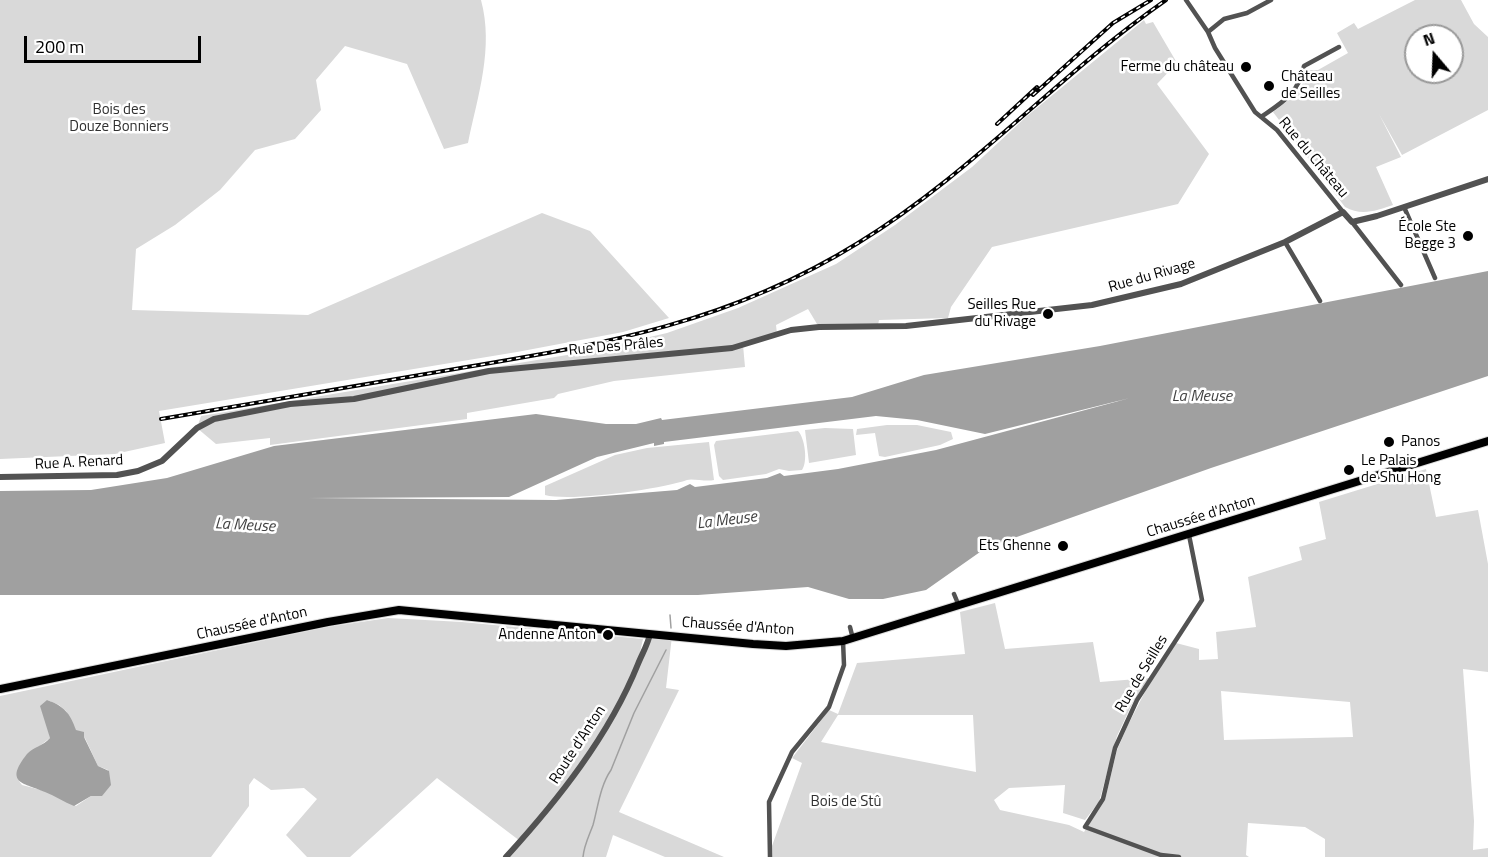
<!DOCTYPE html>
<meta charset="utf-8">
<style>
body{margin:0}
#map{position:relative;width:1488px;height:857px;overflow:hidden;background:#fff;font-family:"Titillium Web",sans-serif}
canvas{display:block}
.north{position:absolute;left:1404px;top:24px;width:60px;height:60px;box-sizing:border-box;background:#fff;border:2px solid #999;border-radius:50%;rotate:341deg;font-size:16px;font-weight:700;line-height:24px;text-align:center;color:#000}
.north::after{content:'';display:block;margin:auto;width:21px;height:27px;background:#000;clip-path:polygon(50% 0,100% 100%,50% 72%,0 100%)}
.scale{position:absolute;left:24px;top:36px;width:177px;height:27px;box-sizing:border-box;border:3px solid #000;border-top:0;padding-left:8px;font-size:18px;line-height:21px;white-space:nowrap;color:#000;-webkit-text-stroke:4px #fff;paint-order:stroke}
</style>
<div id="map">
<canvas width="1488" height="857"></canvas>
<div class="north">N</div>
<div class="scale">200 m</div>
</div>
<script>
const g = document.querySelector('canvas').getContext('2d');
g.lineJoin = 'round';
function fillPath(path, color) {
  g.fillStyle = color;
  g.fill(path, 'evenodd');
}
function trace(path, color, width, dash) {
  g.strokeStyle = color;
  g.lineWidth = width;
  g.lineCap = dash ? 'butt' : 'round';
  g.setLineDash(dash || []);
  g.stroke(path);
}
function write(font, color, halo, rows, align = 'center') {
  g.font = font + ' "Titillium Web",sans-serif';
  g.lineWidth = 5;
  g.setLineDash([]);
  g.textBaseline = 'middle';
  g.strokeStyle = halo;
  g.fillStyle = color;
  for (const [text, x, y, turn = 0] of rows) {
    g.save();
    g.translate(x, y);
    g.rotate((+turn || 0) * Math.PI / 180);
    g.textAlign = isNaN(turn) ? turn : align;
    if (halo) g.strokeText(text, 0, 0);
    g.fillText(text, 0, 0);
    g.restore();
  }
}
fillPath(new Path2D(`
 M0 0H481C494 48 478 95 468 143L444 149 407 64 345 46 316 80 321 110 295 139 255 150 220 190 175 225 136 249 132 310 308 315 542 213 590 231 669 318 623 332 517 352 159 411 165 443 115 454 0 459Z
 M1415 0H1461L1474 24 1488 37V110L1402 155 1379 114 1401 157 1376 167 1393 205C1376 211 1361 216 1345 207L1273 112 1300 91 1305 76 1310 70H1318L1348 53 1337 33 1354 23 1358 29ZM1416 36H1452V72H1416Z
 M1144 20 1146 24 1153 22 1177 63 1157 84 1209 154 1178 204 992 247 951 307 948 318 879 320 878 325 817 324 808 309 776 325 777 334 743 345 745 367 614 381 558 394 554 398 467 413V419L270 445V438L216 444 197 428 201 416 585 352 667 333 738 308 836 264 895 225 972 167 1027 116Z
 M887 425H917L951 432 953 439 940 445 885 457 879 456 875 433 856 435 857 429Z
 M825 428 853 429 856 455 809 463 805 430Z
 M798 431C805 438 808 462 802 470L789 471 779 469 766 474 723 480 719 476 714 445 716 441Z
 M709 442 714 480C706 482 692 478 687 480 661 489 571 502 545 495V486L615 455 647 448Z
 M1426 469 1436 517 1478 510 1488 564V672L1463 669 1474 821 1473 850 1488 848V857H1325V839L1305 827 1248 823 1246 855 1249 857H768L802 763 792 758 829 710 838 714 857 663 965 654 960 612 995 603 1005 649 1093 642 1100 682 1149 678 1133 702 1117 736 1099 802 1085 820 1063 813 1065 785 1009 788 994 800 1000 810 1069 825 1084 832 1105 800 1117 750 1128 725 1149 684 1176 643 1199 649V660L1218 659 1216 632 1256 627 1248 577 1302 560 1299 547 1326 539 1319 502ZM1221 691 1350 702 1353 737 1224 740ZM838 715H973L976 772 821 742Z
 M388 618 462 622 643 639 639 657 650 634 672 636 666 688 679 690 619 812 724 857H665L613 835 606 857H506L520 841 437 778 350 857H307L286 835 317 799 304 788 271 790 254 778 249 785V806L211 857H0V696L327 627ZM47 700 59 705 66 711 76 731 85 738 98 766 108 770 102 795 91 796 76 806 45 791 22 785 19 781 18 774 25 757 50 738Z`), '#d9d9d9');
fillPath(new Path2D(`
 M1488 271V376L1211 468 997 544 980 552 926 590 883 599H849L808 587 698 595H0V491L91 490 167 478 274 446 536 414 606 424H636L661 418 662 420 852 397 924 375 1100 346ZM1130 398 936 450 838 469 784 476 780 473 767 478 695 487 690 484 677 490 556 500 308 498 509 497 597 457 654 443V446L664 444V442L876 416 917 420 985 434Z
 M47 700C64 706 70 713 76 730L84 732V737L98 766 109 771 111 785 102 796H91L74 806C64 802 55 796 45 792 25 783 3 784 27 754 33 747 43 746 50 738L40 706Z`), '#a0a0a0');
trace(new Path2D(`
 M670 615 671 628
 M583 857C584 845 589 836 593 825 598 807 600 786 611 770L634 713 666 650`), '#a0a0a0', 1.5);
const primary = new Path2D(`
 M0 689 328 622 399 610 753 644 786 646 843 641 1488 441`);
trace(primary, '#dbdbdb', 10);
trace(new Path2D(`
 M1186 0 1208 32 1215 48 1255 112 1277 130 1343 212
 M1208 32 1224 19 1247 13 1271 0
 M1261 117C1283 102 1299 93 1304 66L1339 47
 M1404 207 1435 278
 M1352 222 1401 285
 M1285 242 1320 301
 M954 594 959 606
 M850 627 853 639
 M770 857 769 802 792 752 829 707 844 665 843 641
 M1179 857 1161 855 1085 827 1103 799 1115 748 1137 700 1202 600 1189 535`), '#525252', 4.5);
trace(new Path2D(`
 M0 477 117 475 138 471 162 461 197 428 214 419 290 404 354 399 489 371 732 348 791 330 819 327 906 326 1092 305 1181 284 1285 242 1343 212 1352 222 1377 216 1488 179
 M506 857C558 800 609 736 638 664 642 654 648 644 650 634`), '#525252', 6);
trace(primary, '#000', 8);
const rail = new Path2D(`
 M1033 95 1113 23 1151 0
 M997 124 1037 87
 M161 419C259 402 357 386 455 369 603 344 727 324 858 243 971 174 1058 75 1166 0`);
trace(rail, '#000', 4);
trace(rail, '#fff', 1.5, [4.5]);
for (const [x, y, r, color] of [
 [1246,67,6,"#000"],
 [1269,86,6,"#000"],
 [1468,236,6,"#000"],
 [1048,314,6,"#000"],
 [1389,442,6,"#000"],
 [1349,470,6,"#000"],
 [1063,546,6,"#000"],
 [608,635,6,"#000"]
]) {
  const dot = new Path2D();
  dot.arc(x, y, r, 0, 2 * Math.PI);
  g.fillStyle = color;
  g.fill(dot);
  trace(dot, '#fff', 2);
}
write('15px', '#000', '#fff', [
 ["Ferme du château",1234,67],
 ["Château",1281,77,"left"],
 ["de Seilles",1281,94,"left"],
 ["École Ste",1456,227],
 ["Begge 3",1456,244],
 ["Seilles Rue",1036,305],
 ["du Rivage",1036,322],
 ["Panos",1401,442,"left"],
 ["Le Palais",1361,461,"left"],
 ["de Shu Hong",1361,478,"left"],
 ["Ets Ghenne",1051,546],
 ["Andenne Anton",596,635]
], 'right');
write('15px', '#303030', '#fff', [
 ["Bois des",119,110],
 ["Douze Bonniers",119,127],
 ["Bois de Stû",846,802]
]);
write('15px', '#000', '#fff', [
 ["Rue du Château",1313,158,50],
 ["Rue du Rivage",1152,276,-16],
 ["Rue Des Prâles",616,347,-5],
 ["Rue A. Renard",79,463,-3],
 ["Chaussée d'Anton",1201,517,-17],
 ["Chaussée d'Anton",252,624,-12],
 ["Chaussée d'Anton",738,627,4],
 ["Rue de Seilles",1142,674,-59],
 ["Route d'Anton",578,745,-57]
]);
write('italic 16px', '#414141', '#fff', [
 ["La Meuse",1202,397],
 ["La Meuse",727,521,-7],
 ["La Meuse",245,526,3]
]);
</script>
